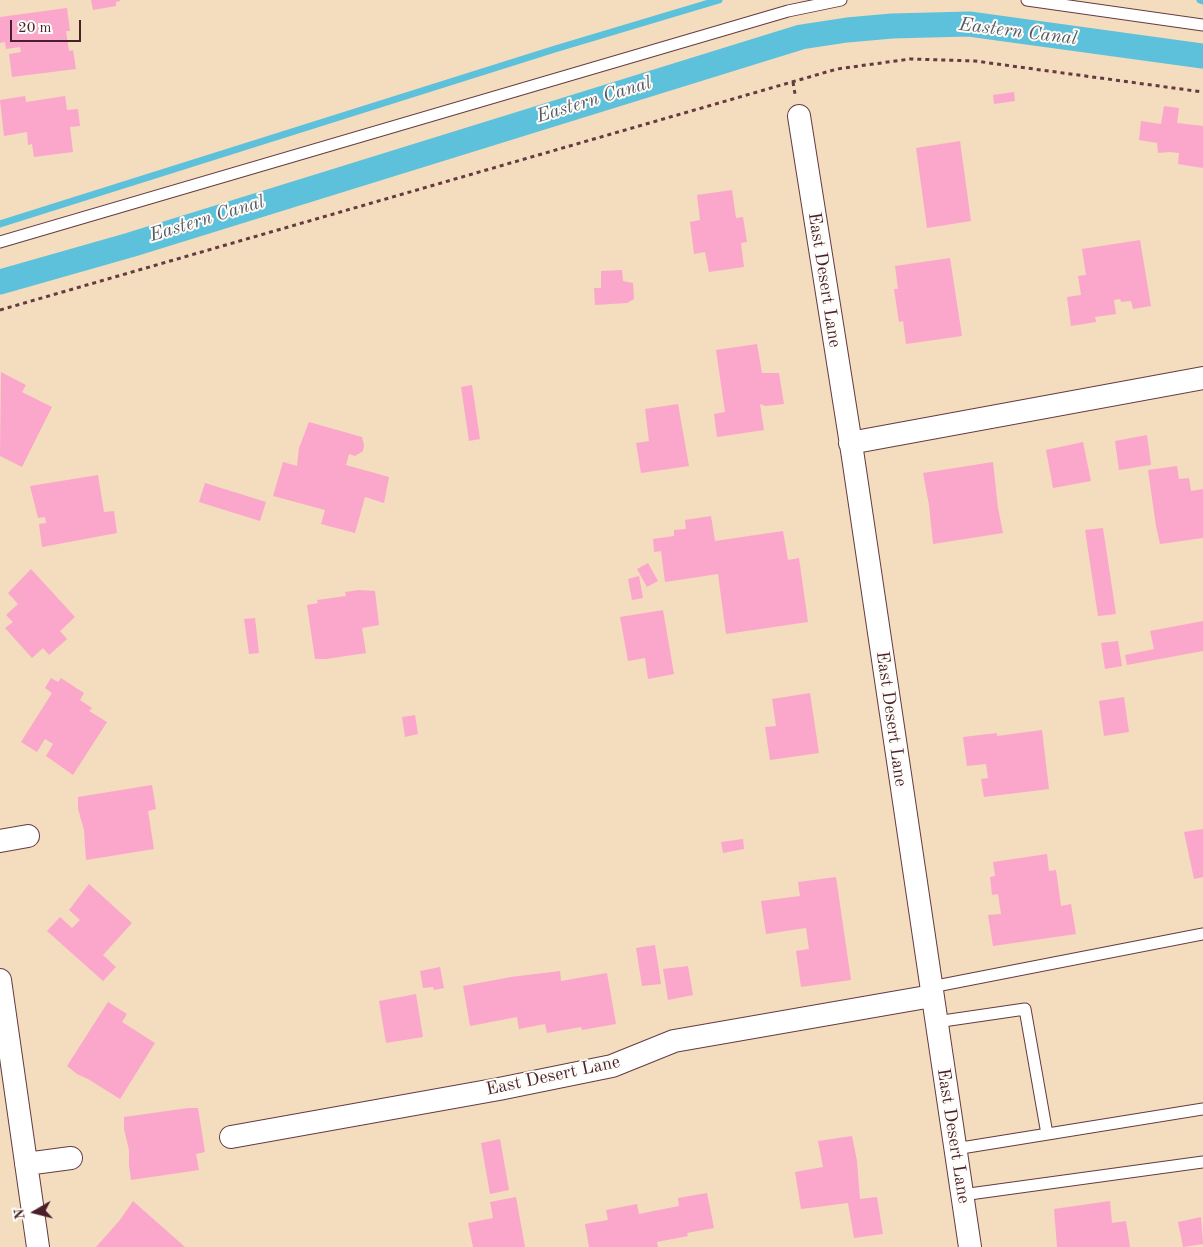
<!DOCTYPE html>
<style>
body{margin:0}
#map{position:relative;width:1203px;height:1247px;overflow:hidden;background:#f4dcbe;font-family:"Old Standard TT",serif}
canvas{display:block}
.north{position:absolute;left:10px;top:1187px;width:50px;height:50px;-webkit-text-stroke:4px #fdfcf7;paint-order:stroke;rotate:262deg;font-size:14px;font-weight:700;line-height:20px;text-align:center;color:#4a1f2b}
.north::after{content:'';display:block;margin:auto;width:18px;height:22px;background:#4a1f2b;clip-path:polygon(50% 0,100% 100%,50% 72%,0 100%)}
.scale{position:absolute;left:10px;top:20px;width:71px;height:22px;box-sizing:border-box;border:2px solid #4a1f2b;border-top:0;padding-left:6px;font-size:15px;line-height:18px;white-space:nowrap;color:#4a1f2b;-webkit-text-stroke:4px #fdfcf7;paint-order:stroke}
</style>
<div id="map">
<canvas width="1203" height="1247"></canvas>
<div class="north">N</div>
<div class="scale">20 m</div>
</div>
<script>
const g = document.querySelector('canvas').getContext('2d');
g.lineJoin = 'round';
function trace(path, color, width, dash) {
  g.strokeStyle = color;
  g.lineWidth = width;
  g.lineCap = dash ? 'butt' : 'round';
  g.setLineDash(dash || []);
  g.stroke(path);
}
function fillPath(path, color) {
  g.fillStyle = color;
  g.fill(path, 'evenodd');
}
function write(font, color, halo, rows, align = 'center') {
  g.font = font + ' "Old Standard TT",serif';
  g.lineWidth = 4;
  g.setLineDash([]);
  g.textBaseline = 'middle';
  g.strokeStyle = halo;
  g.fillStyle = color;
  for (const [text, x, y, turn = 0] of rows) {
    g.save();
    g.translate(x, y);
    g.rotate((+turn || 0) * Math.PI / 180);
    g.textAlign = isNaN(turn) ? turn : align;
    if (halo) g.strokeText(text, 0, 0);
    g.fillText(text, 0, 0);
    g.restore();
  }
}
trace(new Path2D(`
 M1200 0 1203 1
 M0 224 555 49 719 0`), '#5dc1db', 7);
trace(new Path2D(`
 M0 282 130 245 801 37 847 30 892 26 969 24 1203 56`), '#5dc1db', 25);
fillPath(new Path2D(`
 M91 0H120V1L116 2V6L93 10Z
 M67 8 70 31H66L69 51 73 50 76 69 12 77 9 54 21 52 20 47 6 49 5 42 0 43V17Z
 M1014 92 1015 101 994 104 993 95Z
 M25 96 26 102 65 96 67 110 78 109 80 126 70 127 73 152 34 157 32 144 28 145 27 132 4 136 0 100Z
 M1164 106 1179 108 1177 123 1203 126V168L1178 164 1179 153 1170 152 1158 153 1157 143 1139 140 1141 121 1161 124Z
 M960 141 971 221 927 228 916 148Z
 M732 190 736 218 743 217 747 242 741 243 744 267 709 272 705 252 694 254 690 222 700 220 697 195Z
 M1140 240 1151 306 1133 309 1131 301 1121 302 1120 299 1114 300 1116 314 1095 317 1096 322 1071 326 1067 297 1081 295 1078 276 1086 275 1082 249Z
 M950 258 962 336 906 344 903 321 899 322 894 289H898L895 266Z
 M622 270 623 281 633 283 634 299 627 303 595 305 594 288H601V271Z
 M757 344 762 373H779L784 404 765 406 760 404 764 430 717 437 714 414 725 412 716 350Z
 M1 372 26 385 22 392 52 407 22 467 0 456Z
 M472 385 480 439 469 441 461 387Z
 M678 404 689 466 641 473 636 443 649 441 645 409Z
 M309 422 362 437 364 445 363 451 355 456 349 454 346 465 389 477 384 503 365 497 355 533 321 524 325 510 273 496 283 462 297 466 299 448Z
 M1147 435 1151 465 1119 470 1115 441Z
 M1083 442 1091 481 1053 488 1046 450Z
 M993 462 998 508 1003 533 933 544 929 505 923 473Z
 M1177 466 1179 479 1189 478 1191 491 1203 489V538L1160 544 1156 526 1148 470Z
 M98 475 104 512 114 511 117 533 42 547 39 524 46 523 45 517 38 518 30 486Z
 M205 483 266 502 260 521 199 502Z
 M711 516 715 541 783 531 788 560 799 558 808 622 726 634 718 574 665 582 661 551 654 552 653 539 674 536V530L686 529 685 520Z
 M1103 528 1116 614 1098 616 1085 530Z
 M648 563 658 581 647 587 637 569Z
 M31 569 75 617 60 631 67 639 49 655 43 648 32 658 5 628 13 622 6 615 18 604 8 593Z
 M639 576 643 598 632 600 628 579Z
 M359 590 375 591 379 625 362 628 366 653 326 659H315L307 605 318 603 317 600 346 596 345 592Z
 M663 610 674 674 648 679 645 658 628 661 620 617Z
 M255 618 259 653 249 654 244 619Z
 M1203 621V651L1127 665 1125 655 1154 649 1150 631Z
 M1118 641 1122 666 1105 669 1101 643Z
 M51 678 58 682 61 678 84 693 80 700 92 708 89 711 107 722 73 775 46 756 53 744 45 739 37 752 21 742 52 693 45 688Z
 M810 693 819 753 770 760 765 727 776 726 772 699Z
 M1124 697 1129 732 1104 736 1099 701Z
 M415 715 418 734 405 737 402 717Z
 M1042 730 1049 789 984 797 981 779 988 778 986 764 967 766 963 737 997 733V736Z
 M152 785 156 809 148 811 154 849 86 860 84 830 78 809V797Z
 M1203 829V877L1194 879 1184 832Z
 M743 839 744 849 723 853 721 842Z
 M1047 854 1049 871 1056 870 1061 906 1071 904 1076 934 993 946 988 915 1001 914 998 894 992 895 990 877 995 876 993 862Z
 M836 877 851 980 801 987 796 951 809 949 806 928 766 934 761 901 800 896 798 882Z
 M89 884 132 923 103 955 116 967 103 981 47 931 60 917 72 928 80 920 69 910Z
 M655 945 661 984 642 986 636 948Z
 M688 966 693 995 668 1000 663 969Z
 M440 967 444 988 434 990 433 987 423 988 420 971Z
 M560 971 561 981 607 973 616 1024 582 1030 581 1027 547 1033 545 1024 519 1029 517 1017 470 1026 463 986 511 977Z
 M416 994 423 1037 386 1043 379 1001Z
 M108 1002 127 1014 122 1022 155 1043 120 1099 88 1079 77 1074 67 1066Z
 M188 1108H198L205 1152 196 1154 199 1170 131 1180 129 1165V1150L124 1129V1117Z
 M852 1136 857 1161 860 1199 877 1197 883 1234 854 1238 848 1203 801 1209 795 1172 823 1167 818 1141Z
 M500 1139 509 1190 490 1194 481 1143Z
 M707 1193 714 1228 687 1233 688 1236 657 1242 658 1247H589L585 1224 608 1220 606 1210 637 1204 639 1214 679 1206 678 1198Z
 M516 1197 525 1247H473L468 1223 493 1218 490 1202Z
 M133 1201 185 1247H96L120 1220Z
 M1110 1201 1112 1223 1126 1221 1130 1247H1057L1054 1209Z
 M1201 1217 1203 1244 1183 1247 1178 1222Z`), '#faa7cb');
const lane = new Path2D(`
 M1027 0 1203 25
 M0 242 788 11 841 0
 M931 987 1203 934
 M936 1022 1025 1009 1047 1134
 M955 1149 1203 1109
 M962 1195 1203 1162`);
const street = new Path2D(`
 M799 116 853 457 970 1247
 M850 443 1203 378
 M0 841 28 836
 M0 980 38 1247
 M231 1137 499 1089 612 1066 674 1041 932 996
 M26 1164 71 1158`);
trace(lane, '#643b41', 13);
trace(street, '#643b41', 24);
trace(new Path2D(`
 M793 82 795 94
 M0 310 837 69 910 59 975 61 1203 92`), '#643b41', 3, [4, 4]);
trace(lane, '#fff', 11);
trace(street, '#fff', 22);
write('18px', '#4a1f2b', '#fdfcf7', [
 ["East Desert Lane",824,280,81],
 ["East Desert Lane",891,719,82],
 ["East Desert Lane",553,1076,-12],
 ["East Desert Lane",953,1136,81]
]);
write('italic 19px', '#515869', '#fdfcf7', [
 ["Eastern Canal",1018,32,7],
 ["Eastern Canal",594,100,-17],
 ["Eastern Canal",207,219,-17]
]);
</script>
